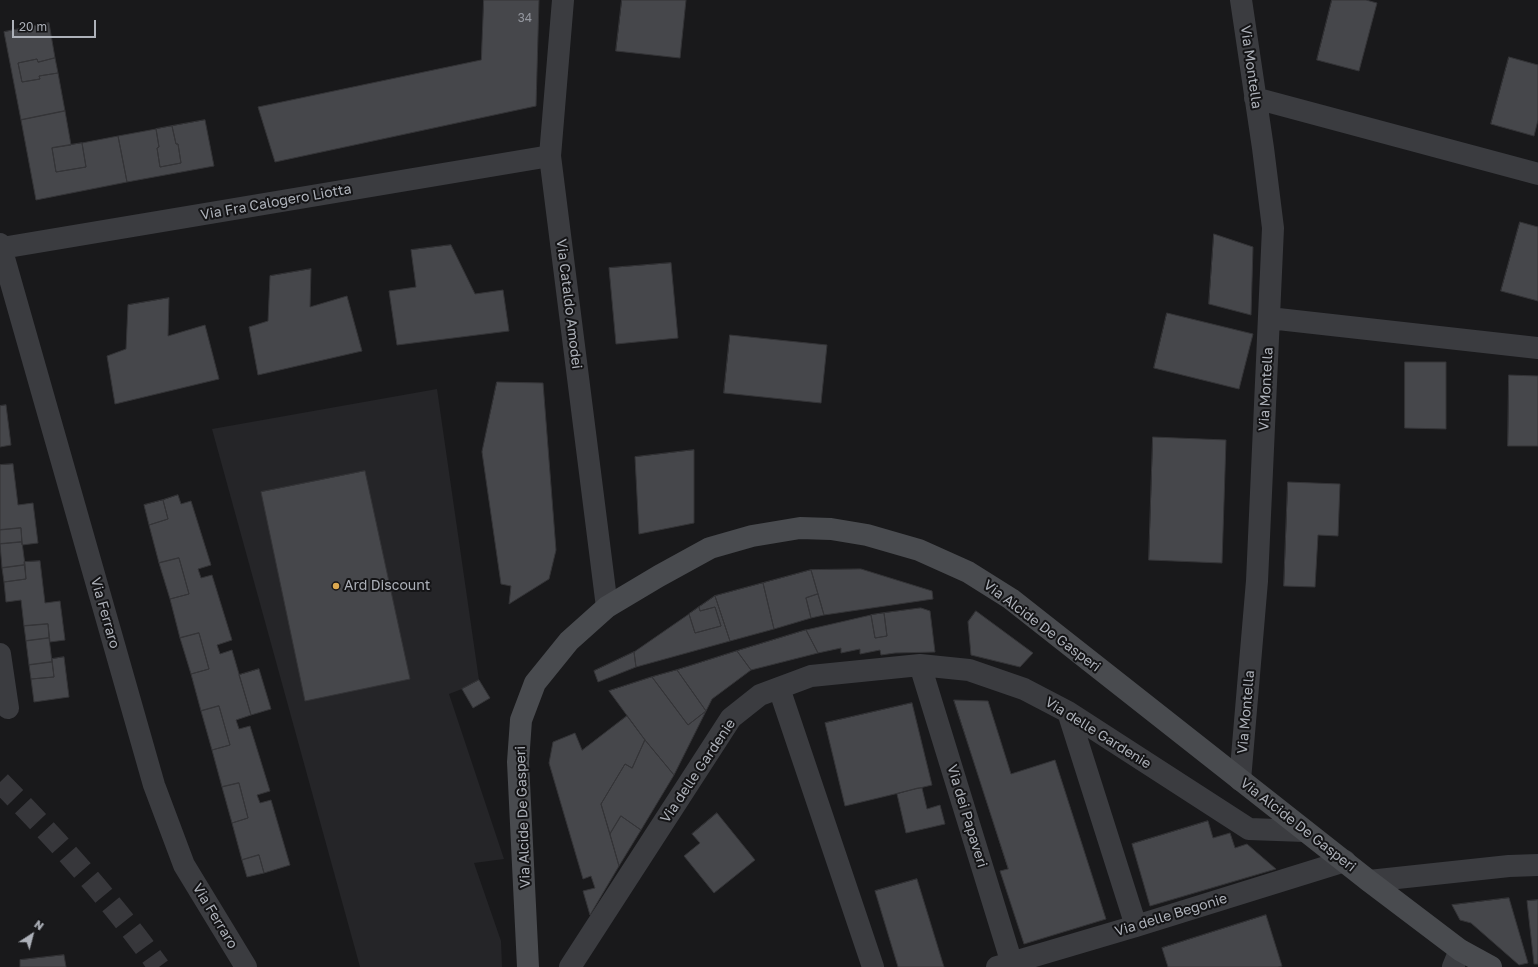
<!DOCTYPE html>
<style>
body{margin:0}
#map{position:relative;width:1538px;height:967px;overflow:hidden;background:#19191b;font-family:"Golos Text",sans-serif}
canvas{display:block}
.north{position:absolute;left:12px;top:915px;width:40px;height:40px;-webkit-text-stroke:3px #141416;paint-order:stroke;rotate:36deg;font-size:11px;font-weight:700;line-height:16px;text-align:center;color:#adb1b9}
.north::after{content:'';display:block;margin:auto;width:14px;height:18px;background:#adb1b9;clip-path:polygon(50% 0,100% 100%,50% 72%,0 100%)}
.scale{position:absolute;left:12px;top:20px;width:84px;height:18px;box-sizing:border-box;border:2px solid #adb1b9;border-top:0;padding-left:5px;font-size:12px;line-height:14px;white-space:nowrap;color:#adb1b9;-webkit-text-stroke:3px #141416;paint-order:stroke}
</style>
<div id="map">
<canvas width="1538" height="967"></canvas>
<div class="north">N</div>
<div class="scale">20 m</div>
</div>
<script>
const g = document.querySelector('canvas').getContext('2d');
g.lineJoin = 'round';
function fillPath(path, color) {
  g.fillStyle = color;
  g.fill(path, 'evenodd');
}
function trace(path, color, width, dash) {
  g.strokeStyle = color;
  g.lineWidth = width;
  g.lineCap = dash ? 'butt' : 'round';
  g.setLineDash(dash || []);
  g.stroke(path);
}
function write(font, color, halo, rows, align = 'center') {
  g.font = font + ' "Golos Text",sans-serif';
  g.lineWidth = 4;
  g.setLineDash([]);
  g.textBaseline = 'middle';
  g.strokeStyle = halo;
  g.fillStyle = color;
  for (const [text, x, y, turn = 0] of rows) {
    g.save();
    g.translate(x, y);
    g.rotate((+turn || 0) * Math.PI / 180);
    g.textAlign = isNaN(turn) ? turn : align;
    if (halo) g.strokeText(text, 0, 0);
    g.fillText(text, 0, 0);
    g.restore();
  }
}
fillPath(new Path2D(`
 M437 389 479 680 462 689 449 694 504 859 474 863 501 941 502 967H360L212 429Z`), '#252528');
const building = new Path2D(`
 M484 0H539L536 106 275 162 258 107 481 60Z
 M622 0H686L680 58 616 51Z
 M1332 0H1366L1377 3 1359 71 1317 60Z
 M49 23 55 58 38 62 37 59 18 63 22 82 40 79 39 76 58 73 65 111 21 120 4 32Z
 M1509 57 1538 65V120L1534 136 1491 124Z
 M55 58 58 73 39 76 40 79 22 82 18 63 37 59 38 62Z
 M65 111 71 145 52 148 56 172 86 167 82 143 118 136 127 182 36 200 21 120Z
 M205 120 214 166 127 182 118 136 156 129 159 147 157 148 160 167 181 163 178 144H176L172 126Z
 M172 126 176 144H178L181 163 160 167 157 148 159 147 156 129Z
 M82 143 86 167 56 172 52 148Z
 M1520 222 1538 227V301L1501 291Z
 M1214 234 1253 247 1251 315 1209 304Z
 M451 245 475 294 503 290 509 331 397 345 389 291 416 287 411 250Z
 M671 263 678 338 616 344 609 268Z
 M311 269 310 307 347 296 362 351 258 375 249 327 268 321 270 276Z
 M169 298 168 336 205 325 219 379 115 404 107 356 126 349 128 305Z
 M1167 313 1253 334 1239 389 1154 368Z
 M730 335 827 345 821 403 724 393Z
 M1405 362H1446V429L1405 428Z
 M1509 375 1538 376V446H1508Z
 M497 382 543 383 556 550 549 579 509 604 511 586 501 584 482 452Z
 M6 405 11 445 0 447V406Z
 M1153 437 1226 440 1222 563 1149 560Z
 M694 450V523L639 534 635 457Z
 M13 464 18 505 33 503 38 543 22 545 21 528 0 530V465Z
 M365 471 410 679 305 701 261 492Z
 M1288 482 1340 484 1338 536 1318 535 1315 587 1284 586Z
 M178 495 181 504 191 501 211 565 198 569 201 578 212 575 232 640 217 645 220 654 232 650 251 715 236 720 239 729 250 726 270 791 257 795 260 803 271 800 290 865 264 873 259 855 242 860 232 823 248 818 239 783 222 787 212 750 230 745 219 706 201 711 191 674 209 669 199 633 180 638 170 599 189 594 179 558 159 563 149 525 168 519 163 500Z
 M163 500 168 519 149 525 144 505Z
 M21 528 22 542 0 544V530Z
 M22 542 25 565 2 568 0 544Z
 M179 558 189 594 170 599 159 563Z
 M40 561 45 603 60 601 65 640 50 642 48 624 24 626 21 600 6 602 4 582 26 579 24 562Z
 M25 565 26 579 4 582 2 568Z
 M861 569 932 591 933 599 824 615 811 570Z
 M811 570 818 594 806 598 811 618 774 629 763 583Z
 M763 583 774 629 730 641 715 596Z
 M818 594 824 615 811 618 806 598Z
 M715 596 730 641 636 667 634 652 689 614 695 633 721 626 715 607 700 611 699 607Z
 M699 607 700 611 715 607 721 626 695 633 689 614Z
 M921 608 930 611 935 652 895 653 881 655 880 650 860 654V649L841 653V648L818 653 806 630 871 615 875 638 887 636 884 613Z
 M976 611 1033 653 1020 667 971 655 968 622Z
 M884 613 887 636 875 638 871 615Z
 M48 624 49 638 26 641 24 626Z
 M806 630 818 653 751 670 737 651Z
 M199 633 209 669 191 674 180 638Z
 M49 638 52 662 29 665 26 641Z
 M737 651 751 670 712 699 706 711 677 670Z
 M634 652 636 667 598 682 594 671Z
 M64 657 69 697 34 702 31 679 54 677 52 659Z
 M52 662 54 677 31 679 29 665Z
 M259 669 271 709 251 715 239 675Z
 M677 670 706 711 688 725 652 677Z
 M652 677 688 725 706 711 674 775 645 740 609 691Z
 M479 680 490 698 473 708 462 689Z
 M954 700 988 701 1011 774 1055 760 1106 919 1024 944 1000 871 1008 869Z
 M912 703 932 785 845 806 825 723Z
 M219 706 230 745 212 750 201 711Z
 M627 716 645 740 632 768 625 764 601 804 619 866 590 915 583 891 595 888 591 876 583 879 549 763 553 742 575 733 582 750Z
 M645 740 674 775 641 830 621 816 610 834 601 804 625 764 632 768Z
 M239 783 248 818 232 823 222 787Z
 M918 788H922L927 809 940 805 945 824 906 833 897 794Z
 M717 813 755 860 714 893 684 856 700 843 692 834Z
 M621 816 641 830 619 866 610 834Z
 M1208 821 1213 838 1230 833 1235 848 1247 844 1276 869 1150 906 1132 844Z
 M259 855 264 873 247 877 242 860Z
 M917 879 944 967H898L875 891Z
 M1509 898 1528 963 1519 965 1471 923 1460 920 1452 905Z
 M1538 900V964H1534L1527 901Z
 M1266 915 1282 966 1278 967H1168L1162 948Z
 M64 955 66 967H20V960Z`);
fillPath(building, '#46474b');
trace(building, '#343437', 1);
trace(new Path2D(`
 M0 782C57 840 112 901 159 967`), '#37373b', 22, [22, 11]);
trace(new Path2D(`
 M563 0 550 156 607 607
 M1255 98 1538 174
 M0 244 154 785 184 865 246 967
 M2 248 550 156
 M1269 318 1538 348
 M0 654 8 708
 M920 665 1013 967
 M779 688 873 967
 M1068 712 1136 926
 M1240 780 1257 581 1273 228 1263 148 1241 0
 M1369 881 1509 866 1538 865
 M570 967 731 718 760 695 811 676 920 665 969 670 1024 689 1068 712 1249 829 1305 831
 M997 967 1136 926 1345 861
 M1453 967 1460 950`), '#3b3c40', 22);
trace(new Path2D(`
 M528 967 518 762 521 720 535 683 569 641 607 607 659 576 710 548 752 536 800 528 831 529 867 535 919 550 968 572 1011 599 1369 881 1460 950 1491 967`), '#494b4f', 22);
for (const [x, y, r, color] of [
 [336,586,4,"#dca850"]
]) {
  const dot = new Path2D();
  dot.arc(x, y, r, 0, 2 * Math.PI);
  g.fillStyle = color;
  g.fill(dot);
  trace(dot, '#141416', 1.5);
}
write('12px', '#93969e', null, [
 ["34",525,18]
]);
write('14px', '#adb1b9', '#141416', [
 ["Via Montella",1251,67,82],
 ["Via Fra Calogero Liotta",276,202,-10],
 ["Via Cataldo Amodei",569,304,83],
 ["Via Montella",1266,389,-87],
 ["Via Ferraro",105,613,74],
 ["Via Alcide De Gasperi",1042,626,37],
 ["Via Montella",1246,712,-85],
 ["Via delle Gardenie",1098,733,32],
 ["Via delle Gardenie",698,771,-56],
 ["Via dei Papaveri",967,816,73],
 ["Via Alcide De Gasperi",523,817,-92],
 ["Via Alcide De Gasperi",1298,825,38],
 ["Via delle Begonie",1171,915,-17],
 ["Via Ferraro",215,916,59]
]);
write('14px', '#adb1b9', '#141416', [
 ["Ard Discount",344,586]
], 'left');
</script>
